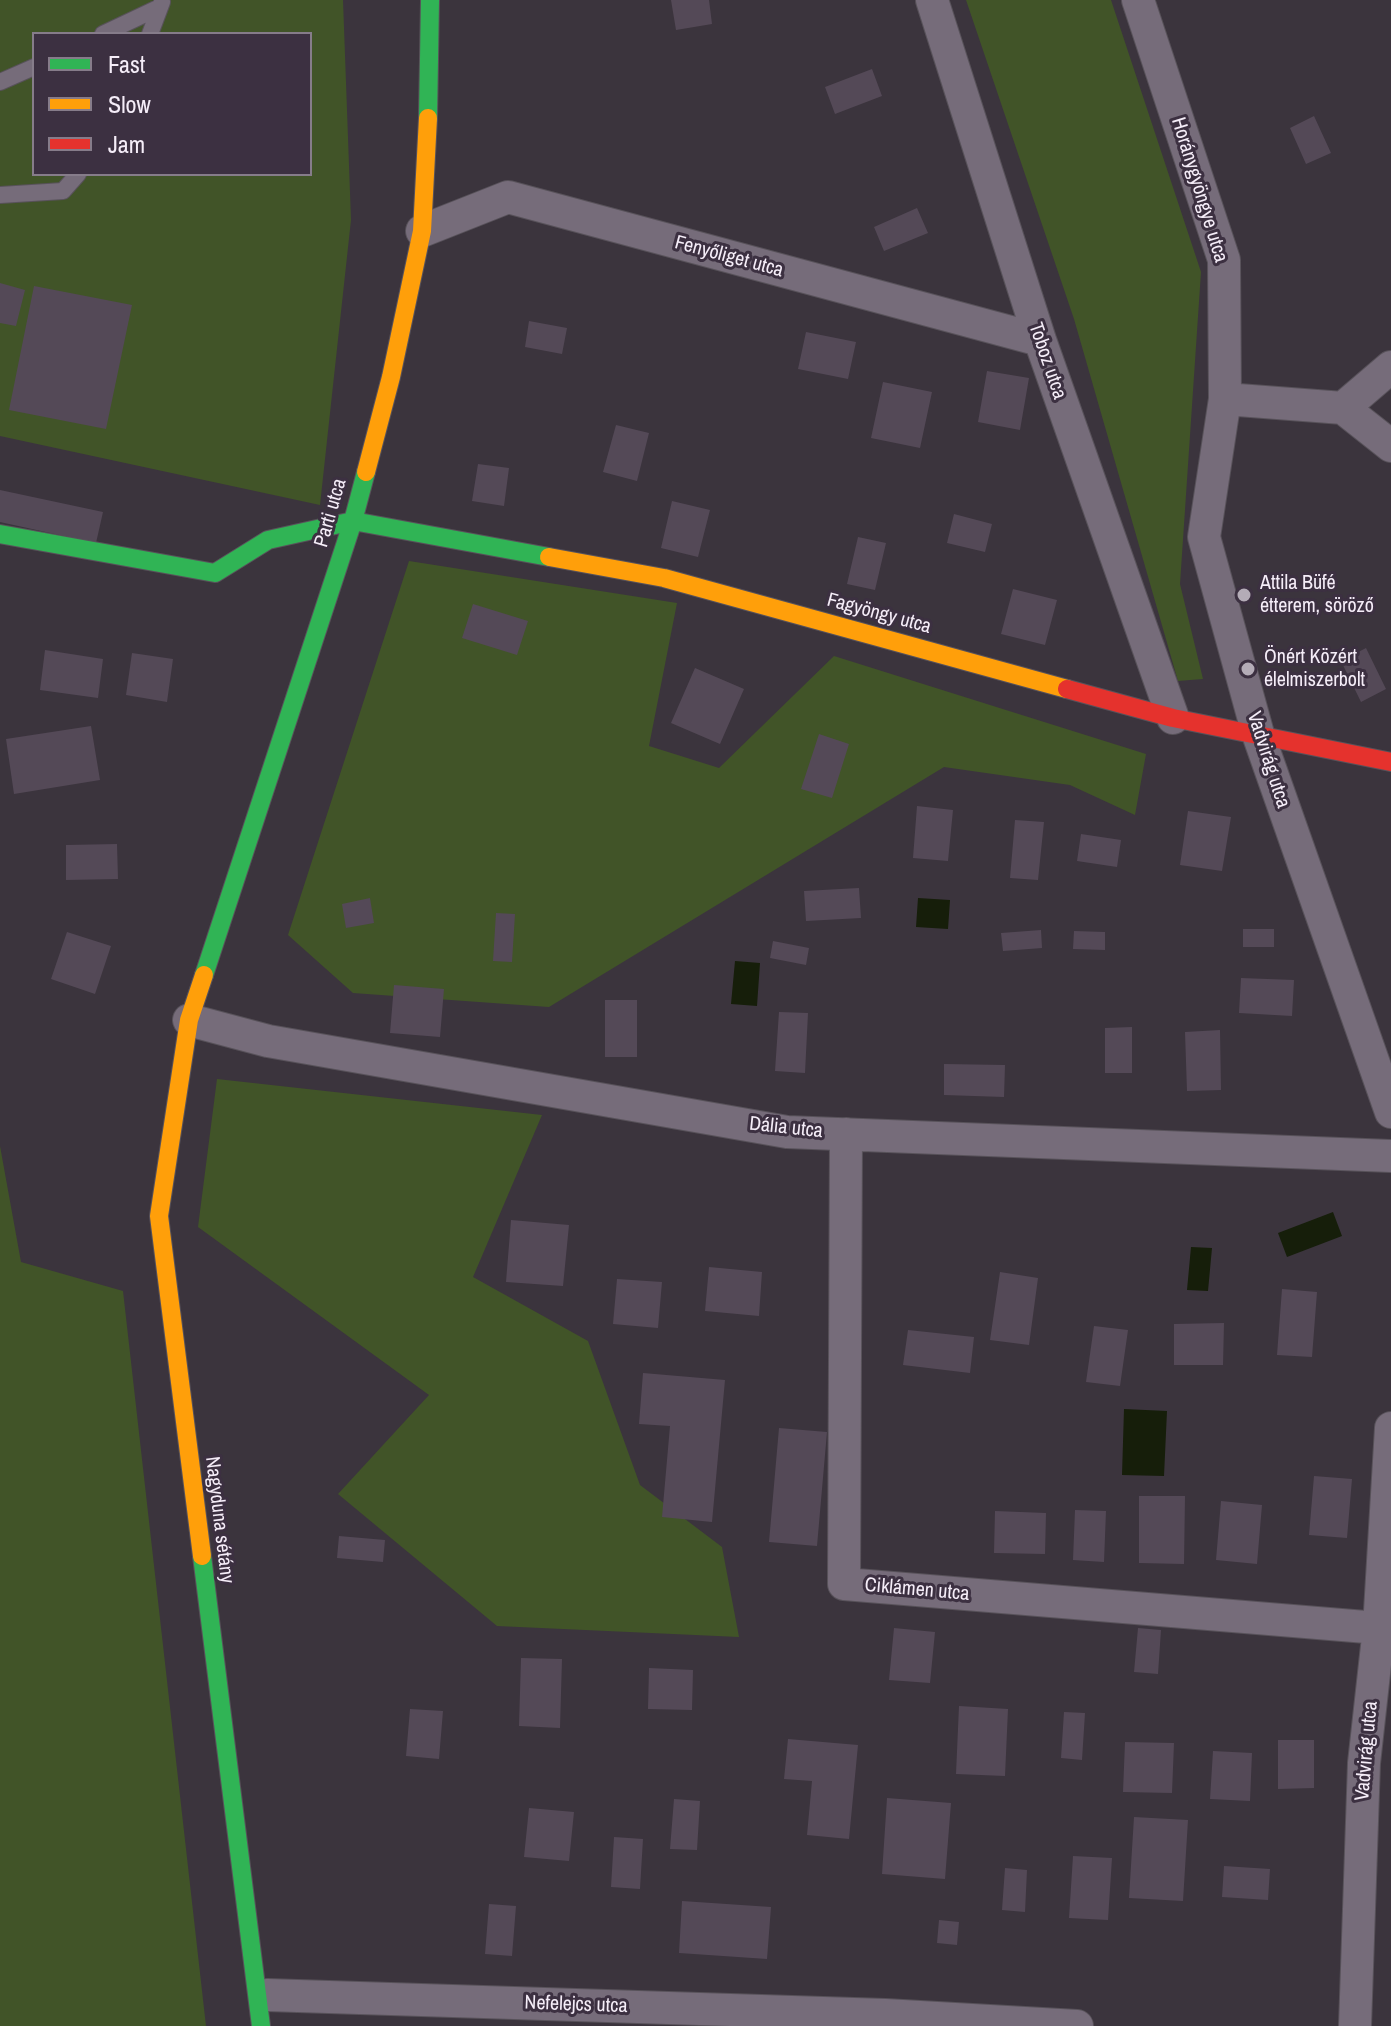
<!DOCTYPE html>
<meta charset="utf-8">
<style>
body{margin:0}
#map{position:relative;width:1391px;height:2026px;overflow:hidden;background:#3b343d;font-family:"Archivo Narrow",sans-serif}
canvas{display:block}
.legend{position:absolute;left:32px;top:32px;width:280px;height:144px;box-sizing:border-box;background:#3c3041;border:2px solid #867c8a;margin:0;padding:10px 14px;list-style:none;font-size:24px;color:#f5edf8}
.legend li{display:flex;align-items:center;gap:16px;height:40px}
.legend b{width:40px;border:2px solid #867c8a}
</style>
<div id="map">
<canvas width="1391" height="2026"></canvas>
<ul class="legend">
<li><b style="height:10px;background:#30b455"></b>Fast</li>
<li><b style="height:10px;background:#ff9f0a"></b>Slow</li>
<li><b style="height:10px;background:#e5322d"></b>Jam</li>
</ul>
</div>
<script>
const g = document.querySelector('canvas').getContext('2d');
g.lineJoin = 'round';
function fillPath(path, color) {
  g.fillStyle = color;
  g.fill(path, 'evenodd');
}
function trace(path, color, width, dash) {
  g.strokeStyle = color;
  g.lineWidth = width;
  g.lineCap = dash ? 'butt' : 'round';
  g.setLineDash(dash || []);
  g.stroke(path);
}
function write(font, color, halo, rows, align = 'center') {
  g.font = font + ' "Archivo Narrow",sans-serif';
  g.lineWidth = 6;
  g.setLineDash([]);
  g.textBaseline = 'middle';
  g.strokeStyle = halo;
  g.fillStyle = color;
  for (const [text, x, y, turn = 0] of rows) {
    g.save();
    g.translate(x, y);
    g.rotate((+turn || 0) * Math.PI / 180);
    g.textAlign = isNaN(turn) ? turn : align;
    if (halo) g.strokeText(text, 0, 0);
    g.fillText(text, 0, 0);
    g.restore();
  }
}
fillPath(new Path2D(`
 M0 0H343L351 220 320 505 0 436ZM34 34H310V174H34Z
 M966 0H1111L1201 272 1180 584 1203 679 1178 681 1074 319Z
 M409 561 677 603 649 746 719 768 834 656 1146 754 1135 815 1070 785 944 767 549 1007 353 993 288 935Z
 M217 1079 542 1115 473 1277 588 1341 640 1485 722 1547 739 1637 497 1626 338 1494 429 1395 198 1227Z
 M0 1146 21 1262 123 1291 206 2026H0Z`), '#415428');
fillPath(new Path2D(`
 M918 898 950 900 948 929 916 927Z
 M735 961 760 963 757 1006 731 1004Z
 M1333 1212 1342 1236 1287 1257 1278 1233Z
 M1191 1247 1212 1248 1208 1291 1187 1290Z
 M1124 1409 1167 1411 1164 1476 1122 1475Z`), '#161e0a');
fillPath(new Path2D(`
 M671 0H709L712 24 676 30Z
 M872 69 882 96 835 114 825 87Z
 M1314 116 1331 153 1306 164 1290 128Z
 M917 208 928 233 884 251 874 227Z
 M0 283 25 290 16 326 0 323Z
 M34 286 132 305 106 429 9 410Z
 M529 321 567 328 562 354 525 347Z
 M806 332 856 342 848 379 798 369Z
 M987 371 1029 378 1020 430 978 422Z
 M883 382 932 392 920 448 871 438Z
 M616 425 649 433 637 481 603 472Z
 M478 464 509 468 504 506 472 501Z
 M0 490 103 512 96 543 0 522Z
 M672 501 710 510 698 557 661 548Z
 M954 514 992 524 985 552 947 543Z
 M858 537 886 543 875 590 847 584Z
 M1013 589 1057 600 1045 645 1001 634Z
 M473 604 528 621 517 655 462 638Z
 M1366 648 1386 689 1361 702 1341 661Z
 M45 650 103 659 98 698 40 690Z
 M132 653 173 659 167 702 126 695Z
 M695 668 744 689 720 744 671 723Z
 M91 726 100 780 14 794 6 739Z
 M819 734 849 744 832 798 801 789Z
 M917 806 953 810 948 861 913 858Z
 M1188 811 1231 817 1222 871 1180 865Z
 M1015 820 1044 822 1038 880 1010 878Z
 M1081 834 1121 840 1117 867 1077 861Z
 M117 844 118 879 66 880V845Z
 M859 888 861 918 806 921 804 891Z
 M370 898 374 923 346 928 342 904Z
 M496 913 515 914 512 962 493 961Z
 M1243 929H1274V947H1243Z
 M1041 930 1042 948 1003 951 1001 933Z
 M1074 931 1105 932V950L1073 949Z
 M67 932 111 946 95 994 51 979Z
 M773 941 809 948 806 965 770 958Z
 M1241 978 1294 980 1292 1016 1239 1013Z
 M394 985 444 989 440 1037 390 1033Z
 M605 1000H637V1057H605Z
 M779 1012 808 1013 805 1073 775 1071Z
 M1132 1027V1073H1105V1028Z
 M1220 1030 1221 1090 1187 1091 1185 1032Z
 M944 1064 1005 1065 1004 1097 944 1095Z
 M511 1220 569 1225 563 1286 506 1282Z
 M709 1267 762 1272 759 1316 705 1311Z
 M1000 1272 1038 1278 1029 1345 990 1340Z
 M617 1279 662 1282 658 1328 613 1324Z
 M1282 1289 1317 1292 1312 1357 1277 1355Z
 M1224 1323 1223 1365H1174V1324Z
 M1094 1326 1128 1330 1120 1386 1086 1382Z
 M908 1330 974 1337 970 1373 903 1365Z
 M643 1373 725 1380 712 1522 662 1517 670 1426 639 1424Z
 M779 1428 827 1432 817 1546 769 1542Z
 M1314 1476 1352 1479 1347 1538 1309 1535Z
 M1139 1496H1185L1184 1564 1139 1563Z
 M1221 1501 1262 1505 1257 1564 1216 1560Z
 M1075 1510 1106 1511 1104 1562 1073 1560Z
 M995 1511 1046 1513 1045 1554 994 1553Z
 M339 1536 385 1540 383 1562 337 1558Z
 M894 1628 935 1632 930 1683 889 1680Z
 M1138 1628 1161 1630 1158 1674 1134 1672Z
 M521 1658 562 1659 560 1728 519 1726Z
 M649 1668 693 1670 692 1710 648 1709Z
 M959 1706 1008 1709 1005 1776 956 1774Z
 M410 1709 443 1711 439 1759 406 1756Z
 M1064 1712 1085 1713 1082 1760 1061 1758Z
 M788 1739 858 1745 849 1839 807 1835 812 1781 784 1779Z
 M1278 1740H1314V1788L1278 1789Z
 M1125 1742 1174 1743 1172 1793 1123 1792Z
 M1213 1751 1252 1753 1250 1801 1210 1799Z
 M887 1798 951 1803 945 1879 882 1874Z
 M674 1799 700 1801 697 1850 670 1849Z
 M529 1808 574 1812 569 1861 524 1857Z
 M1134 1817 1188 1820 1183 1901 1129 1898Z
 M614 1837 643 1839 640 1889 611 1887Z
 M1073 1856 1112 1858 1108 1920 1069 1918Z
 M1224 1866 1270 1869 1268 1900 1222 1897Z
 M1005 1868 1027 1870 1025 1912 1002 1910Z
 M682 1901 771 1907 767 1959 679 1953Z
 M489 1904 516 1906 512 1956 485 1954Z
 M939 1920 959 1922 957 1945 937 1943Z`), '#544957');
const lane = new Path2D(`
 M103 34 160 7
 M150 34 162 2
 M0 82 34 67
 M0 195 63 191 78 174`);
const street = new Path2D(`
 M932 0 1040 340 1173 718
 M1138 0 1224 260 1225 399 1204 537 1258 734 1391 1112
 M422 231 508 197 1040 340
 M1225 399 1343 408 1391 446
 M1343 408 1391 367
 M189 1020 268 1041 787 1132 1391 1156
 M846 1134 844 1584 1391 1629
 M267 1995 885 2015 1077 2026
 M1355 2026 1364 1763 1379 1628 1391 1428`);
const fast = new Path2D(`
 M428 118 430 0
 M0 534 215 573 268 540 353 521 549 557
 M204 975 353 521 366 472
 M202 1556 261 2026`);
const slow = new Path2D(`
 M366 472 391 377 422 231 428 118
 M549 557 664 578 1067 689
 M202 1556 159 1216 189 1020 204 975`);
const jam = new Path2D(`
 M1067 689 1173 718 1391 762`);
trace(lane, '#58525a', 18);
trace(street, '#58525a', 34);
trace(fast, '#58525a', 20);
trace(slow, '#58525a', 20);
trace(jam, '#58525a', 20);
trace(lane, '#766c7a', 16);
trace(street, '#766c7a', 32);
trace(fast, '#30b455', 18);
trace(slow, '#ff9f0a', 18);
trace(jam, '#e5322d', 18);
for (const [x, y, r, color] of [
 [1244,595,8,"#b4acb7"],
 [1248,669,8,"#b4acb7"]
]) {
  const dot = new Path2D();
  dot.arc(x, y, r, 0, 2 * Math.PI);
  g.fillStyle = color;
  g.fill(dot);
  trace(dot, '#3c3041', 3);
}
write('20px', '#f5edf8', '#3c3041', [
 ["Horánygyöngye utca",1199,190,73],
 ["Fenyőliget utca",729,257,15],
 ["Toboz utca",1047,361,71],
 ["Parti utca",331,513,-74],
 ["Fagyöngy utca",879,614,15],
 ["Vadvirág utca",1268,760,72],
 ["Dália utca",786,1128,6],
 ["Nagyduna sétány",219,1520,83],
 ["Ciklámen utca",917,1590,5],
 ["Vadvirág utca",1367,1751,-85],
 ["Nefelejcs utca",576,2005,2]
]);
write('20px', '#f5edf8', '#3c3041', [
 ["Attila Büfé",1260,584],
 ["étterem, söröző",1260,607],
 ["Önért Közért",1264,658],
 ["élelmiszerbolt",1264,681]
], 'left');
</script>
